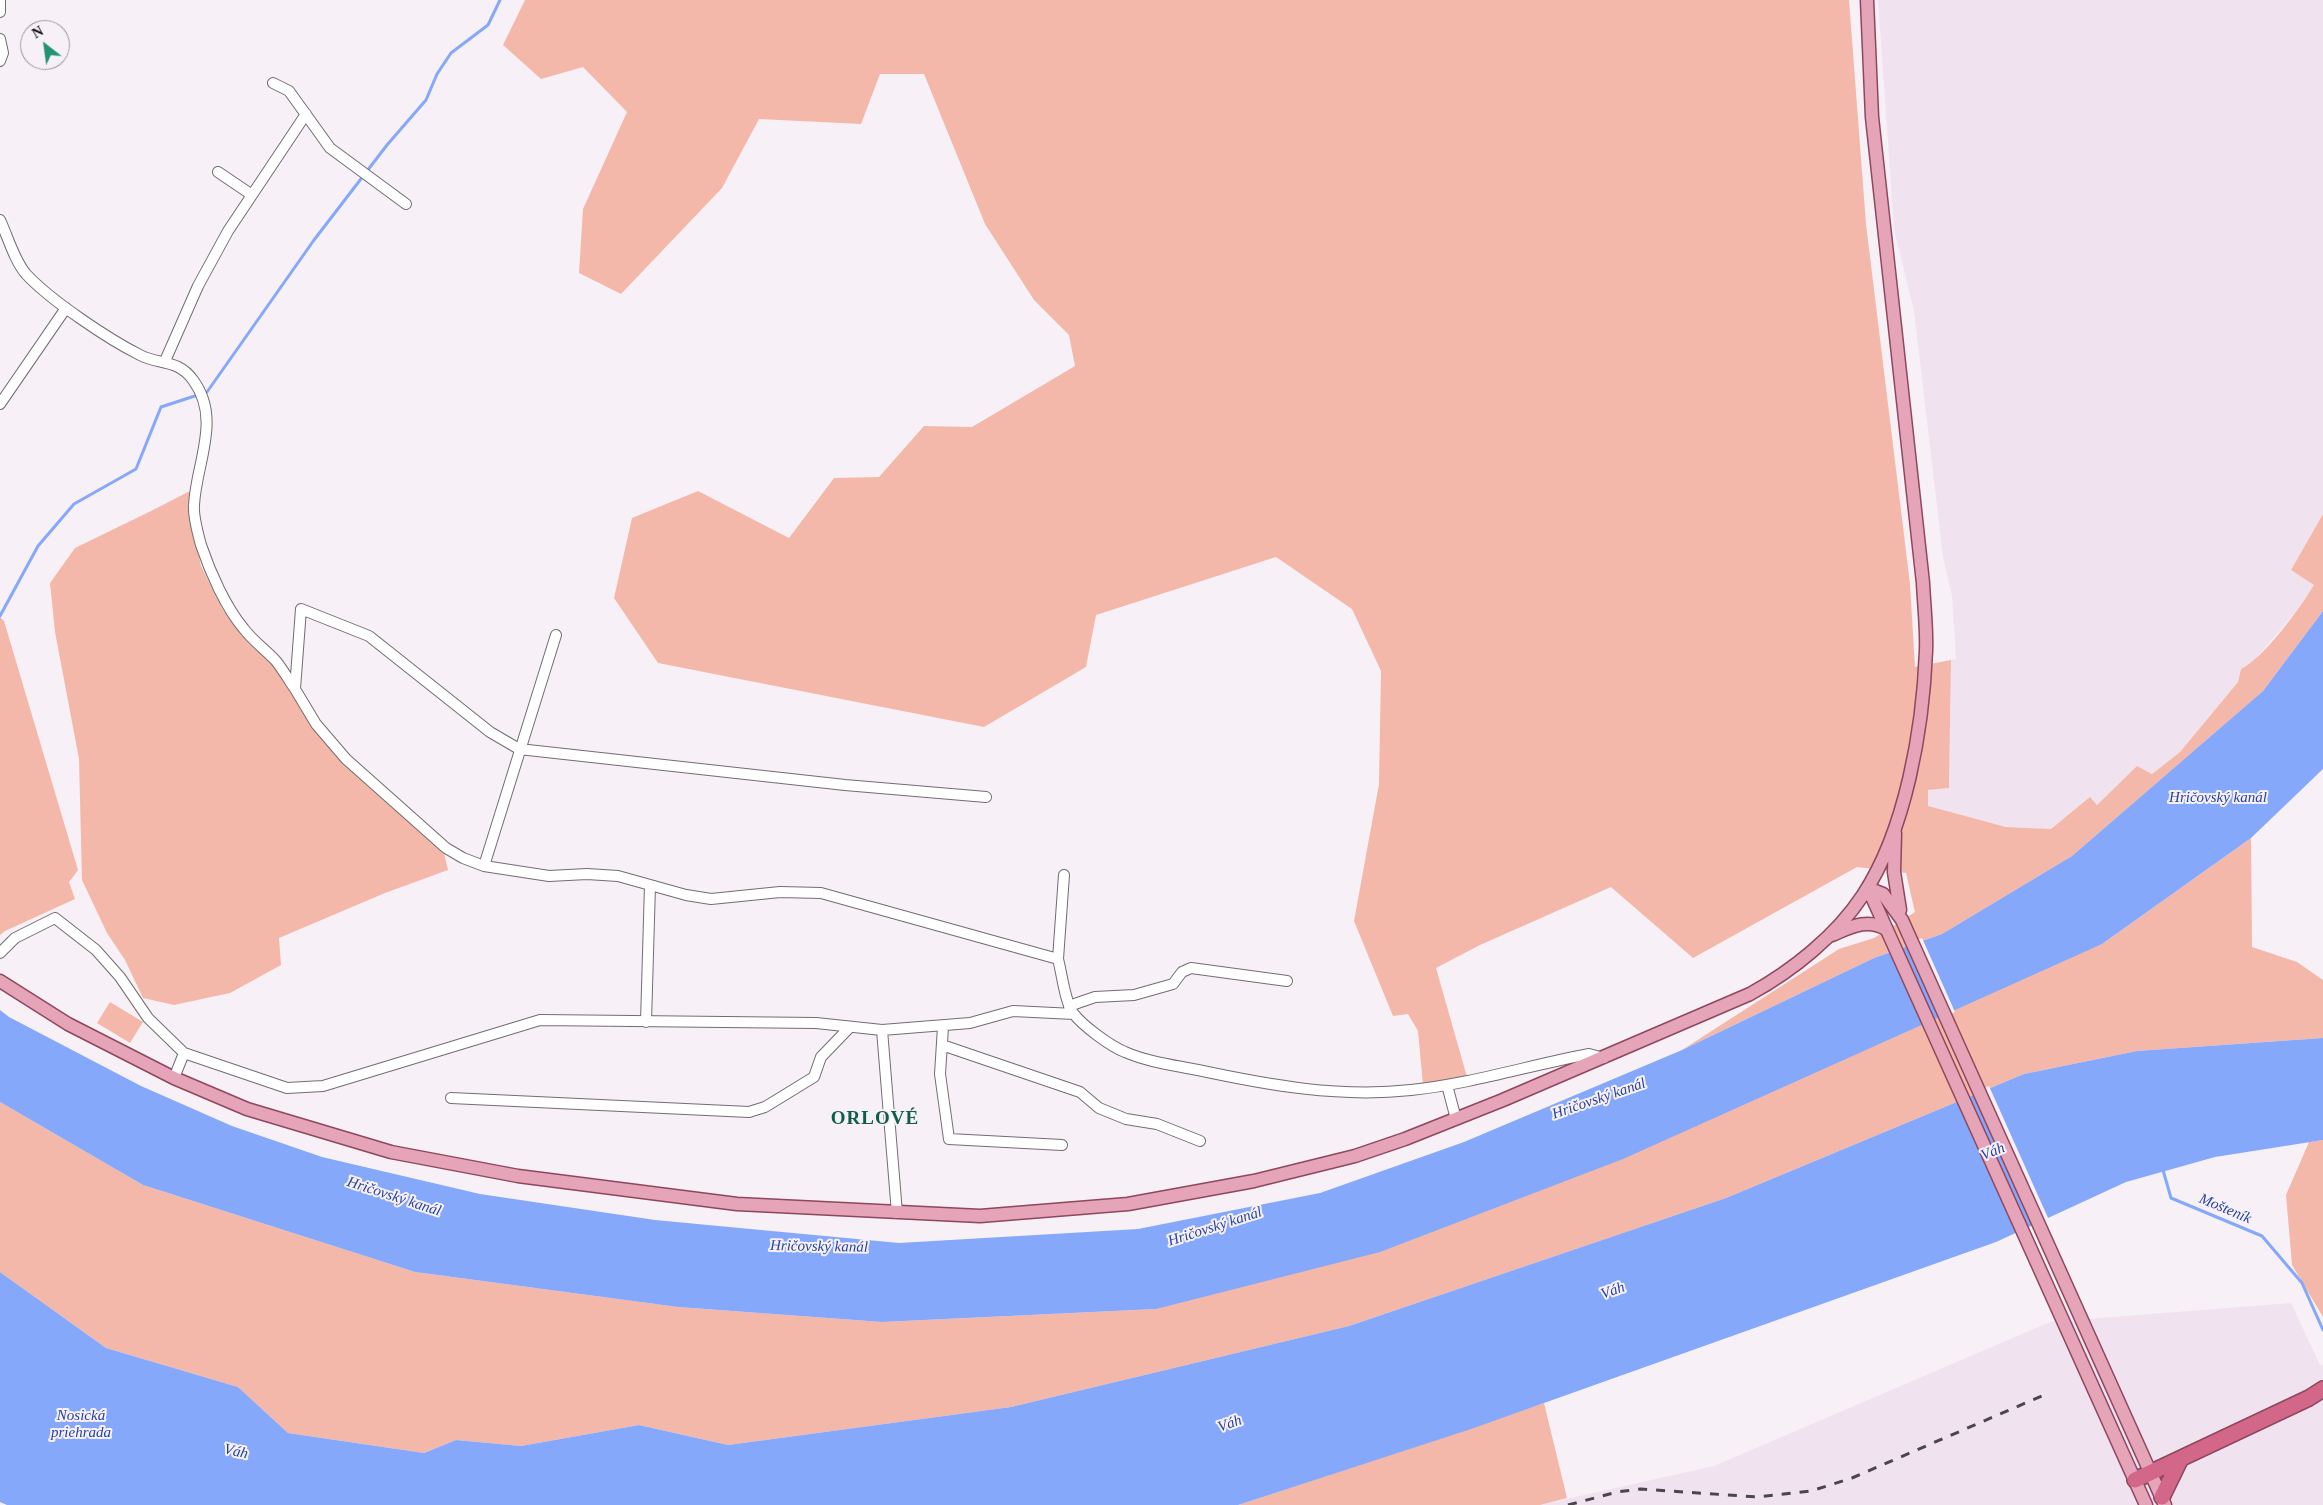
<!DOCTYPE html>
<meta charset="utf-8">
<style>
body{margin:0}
#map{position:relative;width:2323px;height:1505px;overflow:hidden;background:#f7f0f6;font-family:Georgia,serif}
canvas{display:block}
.north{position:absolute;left:20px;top:20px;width:50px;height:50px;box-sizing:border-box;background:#f7f0f6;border:1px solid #9a9599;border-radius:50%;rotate:330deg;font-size:14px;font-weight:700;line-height:20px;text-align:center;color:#0e0c0e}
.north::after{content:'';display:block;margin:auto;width:18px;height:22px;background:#229375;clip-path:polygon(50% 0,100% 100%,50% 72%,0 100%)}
</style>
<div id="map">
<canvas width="2323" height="1505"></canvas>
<div class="north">N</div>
</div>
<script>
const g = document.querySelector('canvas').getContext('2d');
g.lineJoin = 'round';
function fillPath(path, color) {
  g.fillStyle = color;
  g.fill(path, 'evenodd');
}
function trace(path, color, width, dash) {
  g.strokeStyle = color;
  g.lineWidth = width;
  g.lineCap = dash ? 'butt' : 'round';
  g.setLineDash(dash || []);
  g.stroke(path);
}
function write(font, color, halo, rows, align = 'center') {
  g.font = font + ' Georgia,serif';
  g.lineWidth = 4;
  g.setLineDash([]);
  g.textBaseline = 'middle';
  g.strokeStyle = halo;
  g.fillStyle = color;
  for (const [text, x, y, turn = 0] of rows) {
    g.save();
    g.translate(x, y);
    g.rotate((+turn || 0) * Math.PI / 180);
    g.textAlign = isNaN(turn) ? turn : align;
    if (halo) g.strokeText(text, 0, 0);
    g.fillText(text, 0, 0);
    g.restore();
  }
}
fillPath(new Path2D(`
 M1878 0H2323V514L2291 570 2315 585 2289 620 2252 663 2241 669 2238 682 2180 752 2152 774 2137 766 2097 805 2090 798 2051 829 2006 827 1928 807V790L1949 788 1951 660 1956 659 1952 596 1943 557 1914 311 1894 229Z
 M2291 1303 2320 1365H2323V1505H1540L1714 1466 2050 1322Z`), '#f0e3ef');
fillPath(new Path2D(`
 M525 0H1849L1866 224 1910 584 1915 667 1951 660 1949 788 1928 790V806L2006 827 2051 829 2090 797 2097 805 2137 766 2152 774 2180 752 2238 682 2241 669C2265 657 2299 609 2314 585L2291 570 2323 514V611L2263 691 2072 856 1942 934 1874 958 1682 1050 1839 949 1874 938 1915 912 1906 873 1857 867 1693 958 1611 887 1480 945 1436 968 1467 1077 1423 1085 1418 1031 1408 1014 1393 1016 1354 921 1379 784 1381 671 1352 609 1276 557 1096 615 1086 667 984 727 658 663 614 598 632 518 698 491 789 538 834 478 879 477 924 426 972 427 1075 366 1069 335 1034 300 985 224 924 74H880L861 124 759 119 722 188 621 294 579 273 583 209 627 112 583 67 541 79 503 45Z
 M190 491 191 521 201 566 223 610 275 667 286 683 301 710 343 762 444 853 448 870 385 893 279 938 281 965 230 993 174 1005 143 998 125 960 107 933 82 880 79 759 55 632 50 583 75 548 151 511Z
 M0 617 4 621 78 870 69 882 75 899 5 931 0 935Z
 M2251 838 2252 947 2297 962 2323 980V1038L2137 1051 2024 1074 1726 1198 1349 1326 1011 1407 728 1445 639 1425 521 1446 456 1440 424 1453 288 1433 238 1387 106 1348 0 1272V1102L143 1185 415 1272 678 1307 882 1322 1156 1309 2102 944Z
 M110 1002 143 1022 130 1043 97 1023Z
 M2323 1140V1317L2292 1265 2286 1195 2309 1142Z
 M1544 1403 1567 1498 1540 1505H1238Z`), '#f4b8aa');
fillPath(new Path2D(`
 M2323 611V769L2251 838 2102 944 1623 1159 1380 1252 1156 1309 882 1322 678 1307 415 1272 143 1185 0 1102V1010L9 1017 141 1086 232 1126 322 1157 480 1194 655 1220 899 1243 1138 1229 1320 1193 1464 1142 1682 1050 1874 958 1942 934 2072 856 2263 691Z
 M2323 1038V1140L2215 1157 2126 1182 1996 1242 1471 1429 1238 1505H7L0 1502V1272L106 1348 238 1387 288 1433 424 1453 456 1440 521 1446 639 1425 728 1445 1011 1407 1349 1326 1726 1198 2024 1074 2137 1051Z`), '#85a8fb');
fillPath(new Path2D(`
 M1922 938 1955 1012 1940 1019 1906 944Z
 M1989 1086 2049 1220 2034 1227 1973 1093Z`), '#f7f0f6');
trace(new Path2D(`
 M0 616 38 546 74 504 136 469 161 407 207 392 314 240 387 145 426 100 437 74 451 53 488 25 500 0
 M2163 1170 2171 1198 2262 1236 2302 1283 2323 1330`), '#85a8fb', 3);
const minor = new Path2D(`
 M0 0V12
 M0 39 3 53 0 61
 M273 83 289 91 330 148 406 204
 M218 172 252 195
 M0 220C8 237 14 260 26 274 50 300 108 339 140 355 159 365 178 359 193 380 222 419 196 463 194 505 193 516 198 534 201 545 210 572 226 608 244 629 253 641 266 650 276 661 283 670 289 680 295 689
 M165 361 198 286 228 231 306 114
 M0 404 66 308
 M986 797 845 785 519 749 490 732 369 636 301 609 295 689 316 724 346 759 446 848 463 858 484 866 549 876 587 874 618 876 686 895 711 899 780 892 821 893 1058 959C1062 974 1065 1002 1073 1013 1083 1026 1110 1046 1125 1052 1148 1062 1173 1065 1198 1070 1268 1085 1339 1098 1411 1090 1471 1084 1530 1065 1589 1054L1604 1058
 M484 866 556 635
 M0 953 15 938 55 918 96 950 120 977 148 1018 184 1053 287 1088 323 1086 540 1020 816 1023 882 1030 970 1023 1013 1011 1074 1014
 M1058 959 1064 875
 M1069 1006 1095 997 1134 995 1173 984 1182 972 1191 968 1287 981
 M646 1022 650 885
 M943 1027 940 1074 949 1139 1062 1145
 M882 1030 897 1213
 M942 1045 1080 1092 1099 1108 1126 1119 1157 1124 1200 1141
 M174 1078 184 1053
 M1447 1085 1456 1119
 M451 1098 749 1112 765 1107 814 1077 821 1057 850 1027`);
const major = new Path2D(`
 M1895 833 1894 872 1900 910
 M1868 888 1883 894 1902 920 2165 1505
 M1868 888 2146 1505
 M1832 935C1851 927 1867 918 1886 929
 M0 981 68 1024 174 1078 247 1109 391 1152 518 1176 737 1204 980 1216 1128 1204 1254 1181 1355 1156 1405 1139 1503 1100 1750 994C1792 971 1836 936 1863 895 1906 830 1923 728 1926 651 1927 629 1924 605 1923 583L1872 117 1867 0`);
const highway = new Path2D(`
 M2135 1480 2309 1398 2323 1389
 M2162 1497 2180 1460`);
trace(minor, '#736d72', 12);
trace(major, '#8e475e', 15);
trace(highway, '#8e475e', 18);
trace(minor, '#fff', 10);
trace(major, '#e5a4b8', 12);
trace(highway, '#d36789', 15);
trace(new Path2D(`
 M1568 1505 1617 1492 1641 1489 1757 1497 1811 1491 1852 1478 2044 1395`), '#4a474a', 3, [9, 9]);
write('italic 15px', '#2443a1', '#f7f0f6', [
 ["Hričovský kanál",2218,798],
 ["Hričovský kanál",1599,1099,-19],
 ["Váh",1993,1152,-22],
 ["Hričovský kanál",394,1197,18],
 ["Mošteník",2225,1209,23],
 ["Hričovský kanál",1215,1227,-18],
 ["Hričovský kanál",819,1247,1],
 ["Váh",1613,1291,-19],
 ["Nosická",81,1416],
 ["priehrada",81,1433],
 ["Váh",1230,1424,-19],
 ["Váh",236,1452,13]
]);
g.letterSpacing = '1px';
write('bold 19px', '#0f5e4a', '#f7f0f6', [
 ["ORLOVÉ",875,1119]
]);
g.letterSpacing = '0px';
</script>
